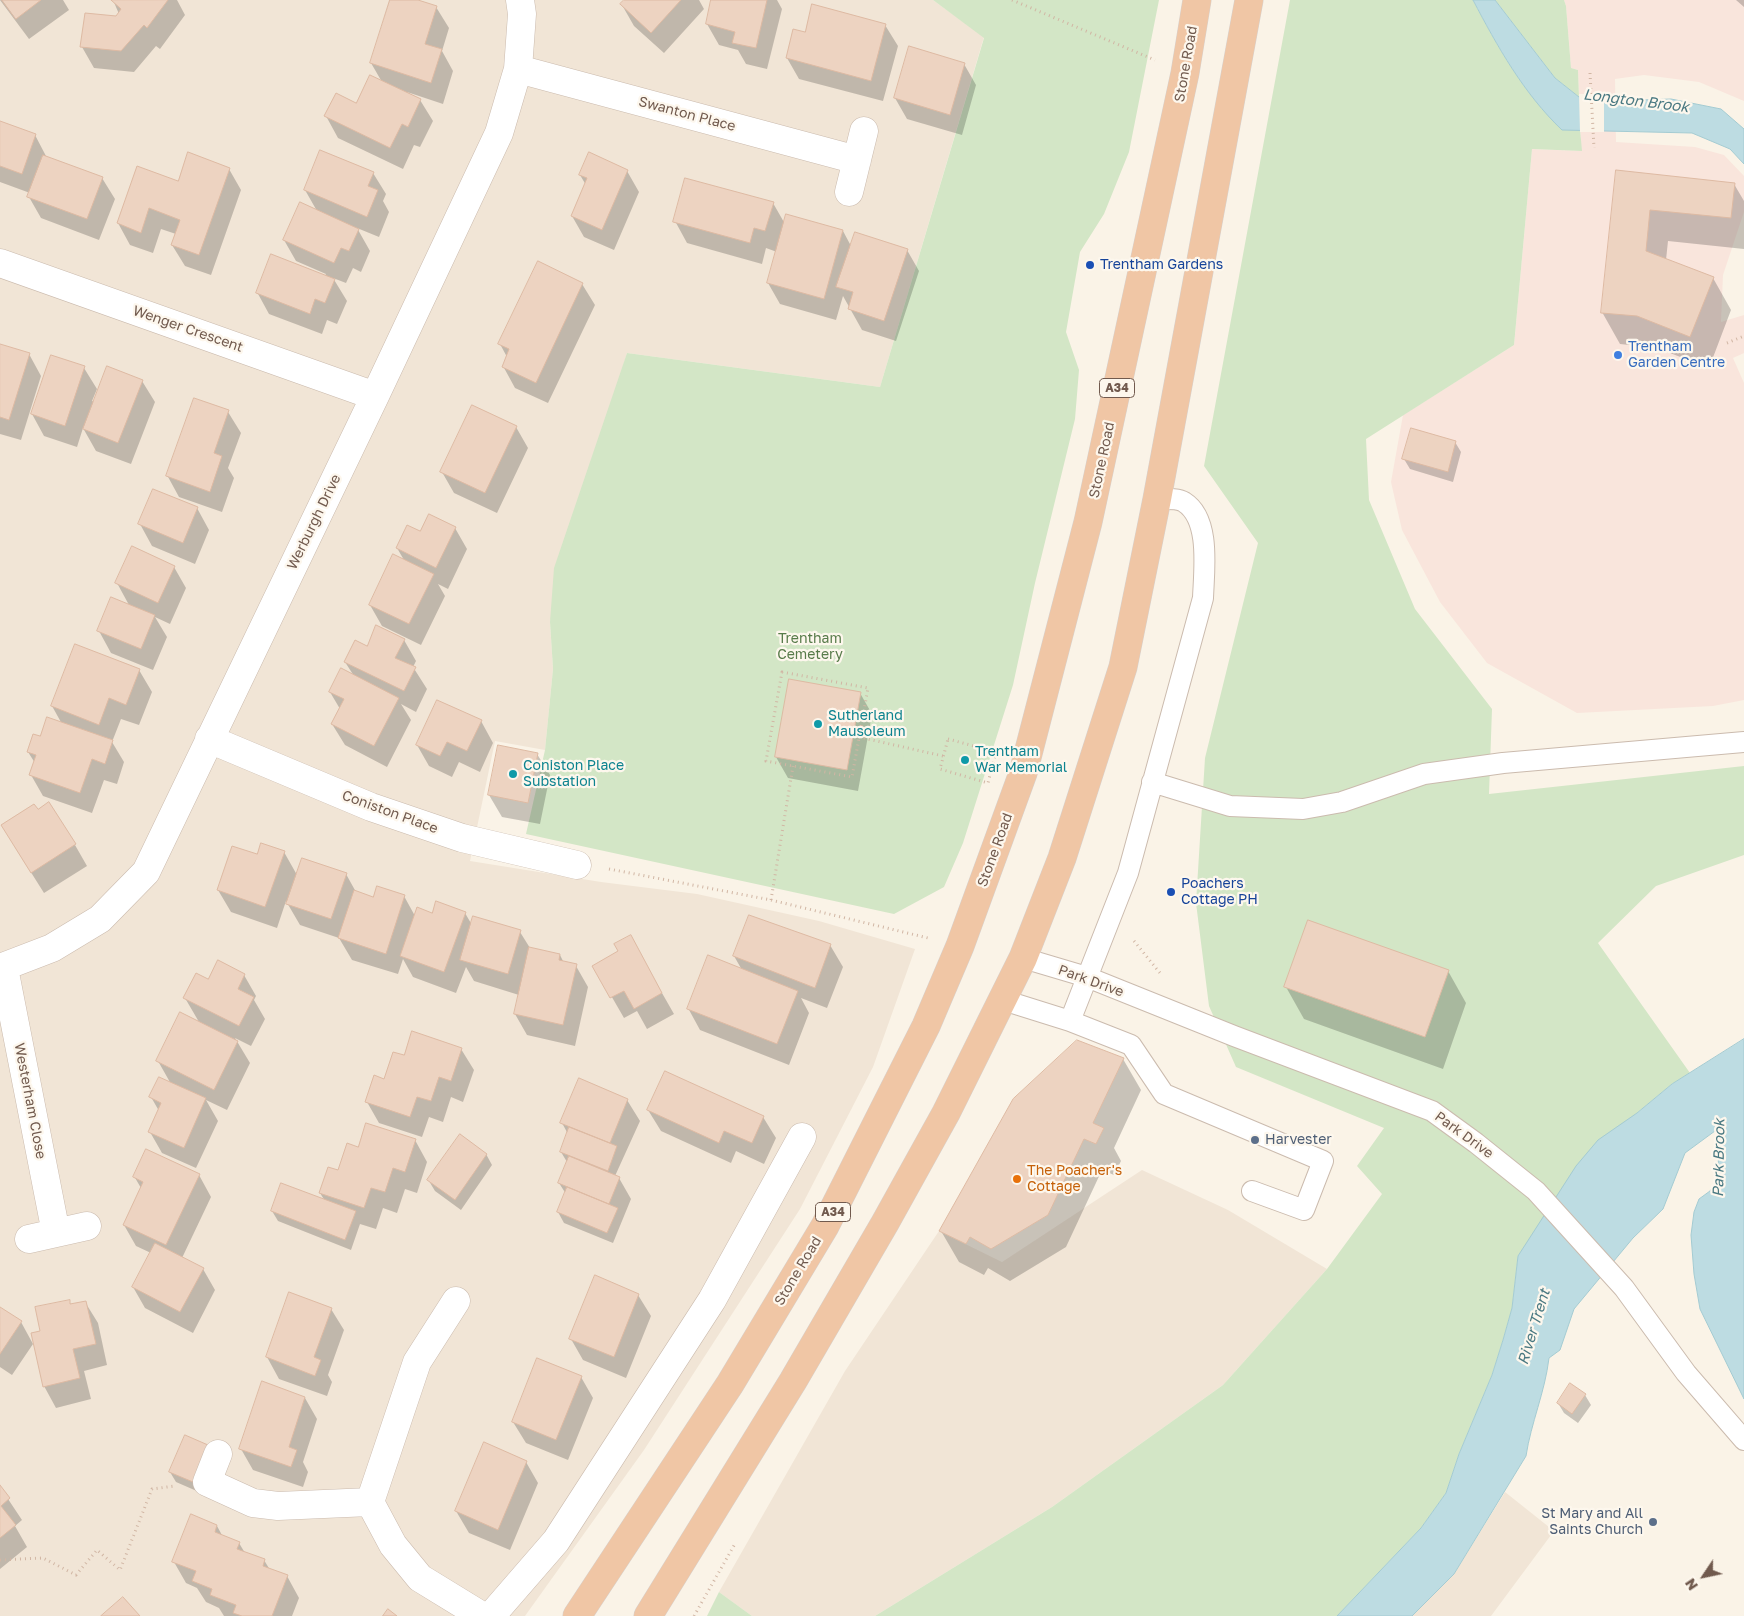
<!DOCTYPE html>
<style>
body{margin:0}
#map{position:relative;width:1744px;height:1616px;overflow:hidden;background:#faf3e7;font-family:"Golos Text",sans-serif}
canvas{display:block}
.north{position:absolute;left:1679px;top:1551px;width:50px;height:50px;-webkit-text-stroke:4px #fdf7ed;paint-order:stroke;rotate:236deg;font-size:14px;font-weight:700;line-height:20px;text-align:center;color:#715a4e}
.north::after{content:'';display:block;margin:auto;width:18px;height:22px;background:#715a4e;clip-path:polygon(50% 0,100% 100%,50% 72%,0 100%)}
</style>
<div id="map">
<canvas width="1744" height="1616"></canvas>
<div class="north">N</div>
</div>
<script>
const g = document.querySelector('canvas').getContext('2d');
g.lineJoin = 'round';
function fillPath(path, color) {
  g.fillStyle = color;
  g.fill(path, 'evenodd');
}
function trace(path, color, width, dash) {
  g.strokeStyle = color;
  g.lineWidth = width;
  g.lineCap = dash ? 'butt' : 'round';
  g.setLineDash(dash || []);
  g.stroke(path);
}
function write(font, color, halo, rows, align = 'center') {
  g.font = font + ' "Golos Text",sans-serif';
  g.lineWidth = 4.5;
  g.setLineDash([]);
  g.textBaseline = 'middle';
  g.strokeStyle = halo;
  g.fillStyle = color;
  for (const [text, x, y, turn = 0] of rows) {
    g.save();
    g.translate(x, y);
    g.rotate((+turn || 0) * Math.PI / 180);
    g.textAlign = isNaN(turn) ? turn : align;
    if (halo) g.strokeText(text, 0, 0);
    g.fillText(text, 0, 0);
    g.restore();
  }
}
fillPath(new Path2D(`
 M0 0H933L984 37 880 387 627 353 550 622 553 669 545 750 495 741 470 861 601 882 697 894 819 921 915 949 873 1067 800 1209 644 1450 525 1616H0Z
 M1142 1170 1228 1210 1327 1269 1223 1385 1052 1507 875 1616H752L719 1592 845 1371 939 1231 1002 1262Z
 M1505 1492 1554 1531 1491 1616H1412L1454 1574Z`), '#f1e5d6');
fillPath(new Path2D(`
 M1564 0H1744V101L1699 82 1644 75 1615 79 1616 142 1695 147 1724 155 1744 176V212L1723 275 1721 322 1744 315V353L1733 358 1744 383V700L1713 706 1577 713 1487 663 1440 602 1402 530 1391 482 1403 415 1514 345 1532 149 1581 151 1578 70 1571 68 1566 7Z`), '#f9e5dc');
fillPath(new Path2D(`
 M933 0H1159L1129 152 1104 214 1080 252 1066 332 1079 370 1075 419 1035 583 1013 685 963 843 944 887 894 914 526 834 545 750 553 669 550 622 554 568 627 353 880 387 984 38Z
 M1290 0H1473C1497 46 1524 94 1563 130L1580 129 1582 151 1532 149 1514 345 1366 439 1369 500 1415 609 1492 709 1489 794 1744 766V855L1656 886 1598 943 1690 1073 1672 1084 1637 1113 1518 1256 1512 1308 1503 1340 1492 1375 1459 1454 1446 1493 1421 1528 1337 1616H875L1052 1507 1223 1385 1327 1269 1382 1194 1357 1166 1384 1128 1236 1067 1209 1006 1196 903 1205 758 1258 543 1204 466Z
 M1495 0H1564L1566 6 1571 68 1578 70 1579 97 1555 78Z
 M719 1592 752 1616H707Z`), '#d3e6c6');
const water = new Path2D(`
 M1473 0H1495L1555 78 1579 97 1615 96 1642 100 1671 99 1721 109 1744 129V164L1730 149 1692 133 1562 130C1524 94 1497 46 1473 0Z
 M1744 1039V1399L1700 1309 1694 1274 1691 1235 1694 1212 1699 1199 1710 1191 1718 1178 1719 1128 1685 1153 1663 1209 1633 1238 1574 1309 1560 1350 1549 1358C1545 1392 1531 1423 1526 1456L1454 1574 1412 1616H1337L1421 1528 1446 1493 1459 1454 1492 1375 1503 1340 1512 1308 1518 1256 1576 1166 1598 1140 1637 1113 1672 1084Z`);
fillPath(water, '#bddce2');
trace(water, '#a4cbd2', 1);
fillPath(new Path2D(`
 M1579 94H1604V132H1580Z`), '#faf3e7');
fillPath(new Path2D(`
 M0 0H63L69 10 29 39Z
 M113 0H177L185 15 160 49 156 46 134 72 94 68 82 47 119 14Z
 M390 0H414L436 7 449 28 442 51 453 71 443 104 407 92 420 100 433 121 420 147 414 145 403 169 338 138 326 116 357 105 382 82 371 63Z
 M626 0H699L704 9 664 53 634 26 622 5Z
 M713 0H777L782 9 767 69 746 64 738 50 719 45 707 24Z
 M1744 0V7L1736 0Z
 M885 25 898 46 883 101 799 79 787 58 806 33Z
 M964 64 976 85 962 135 907 119 895 98Z
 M0 122 35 135 47 158 102 178 115 199 99 240 41 218 29 197 30 193 0 182Z
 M229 169 241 190 211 275 185 266 172 245 176 234 161 229 153 253 130 245 118 223 178 183Z
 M627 171 639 192 614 250 584 237 572 216 586 185 580 175Z
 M1617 171 1734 184 1744 201V249L1668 241 1666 260 1713 278 1731 310 1709 368 1657 348 1620 344 1602 312Z
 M373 173 386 194 383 201 389 212 379 237 357 228 370 251 361 272 353 268 346 283 333 278 347 301 337 324 327 320 322 334 269 314 257 292 325 276 326 274 296 261 284 240 317 211 305 190Z
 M773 203 785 224 843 231 851 246 907 250 919 271 896 341 862 330 843 296 836 320 780 304 768 283 777 252 766 248 762 264 687 243 675 221Z
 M582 284 595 305 548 403 515 388 503 366 507 357 500 344Z
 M0 345 29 354 41 376 21 440 0 434Z
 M52 356 84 368 97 389 92 401 95 402 142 381 155 402 131 464 96 451 83 428 77 447 44 436 32 414Z
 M228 412 241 433 228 468 234 478 222 512 179 497 167 475Z
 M516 427 528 448 497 513 454 493 442 472Z
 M1455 442 1461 452 1453 482 1410 469 1404 459Z
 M197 508 209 530 195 564 152 546 140 524Z
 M455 528 467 549 448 589 438 584 445 596 421 645 382 626 370 605 404 560 397 548 421 533Z
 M174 567 186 588 170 624 155 617 167 637 153 670 111 653 99 631 129 605 117 583Z
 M404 640 416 661 413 667 427 689 416 712 401 704 411 720 387 767 345 745 332 724 340 709 330 692 354 676 345 662 368 648Z
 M139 670 152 692 139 725 121 719 112 742 124 762 117 784 104 780 92 813 43 796 31 775 35 763 28 752 41 738 62 724 52 706Z
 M860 693 872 714 858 791 788 778 776 757Z
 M481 721 493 743 480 772 459 762 452 777 429 766 417 745Z
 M499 746 537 754 550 775 540 824 502 817 489 795Z
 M75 845 87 866 44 893 15 847Z
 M284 852 297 875 346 874 356 892 374 898 404 896 415 916 465 913 472 925 520 932 530 948 560 955 564 963 576 966 588 987 575 1046 527 1035 515 1014 519 995 474 981 466 967 456 993 413 977 403 959 398 974 352 960 339 938 300 925 286 901 277 928 231 912 218 890 258 856Z
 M830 945 843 967 827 1008 801 998 809 1013 789 1065 700 1030 688 1008 742 970 734 956Z
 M642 958 674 1014 647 1029 637 1011 624 1018 594 966Z
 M1448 971 1466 1003 1443 1069 1304 1019 1286 987Z
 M244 975 256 996 254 1000 265 1019 251 1046 235 1038 250 1063 227 1110 206 1100 218 1121 196 1168 162 1153 150 1132 159 1111 151 1097 171 1084 158 1061 199 1022 185 998 209 981Z
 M461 1049 474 1070 463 1102 451 1097 443 1122 429 1117 422 1137 379 1123 367 1102 385 1080Z
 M1123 1059 1141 1090 1114 1148 1121 1161 1114 1175 1102 1170 1066 1247 1010 1281 988 1268 984 1275 959 1262 941 1231Z
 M627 1100 640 1121 615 1176 619 1178 631 1199 613 1243 564 1223 558 1212 566 1194 559 1183 567 1162 561 1152 568 1134 562 1123Z
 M648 1110 763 1117 776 1138 764 1164 736 1151 731 1163 661 1131Z
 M415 1140 427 1162 417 1193 405 1189 397 1213 383 1208 376 1229 360 1224 351 1250 278 1221 272 1211 325 1201 320 1193 359 1148Z
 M486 1154 492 1165 461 1210 435 1191 429 1181Z
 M199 1175 211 1197 182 1258 203 1269 215 1290 193 1333 145 1308 133 1287 151 1253 136 1246 124 1225 141 1188 134 1176Z
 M638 1295 651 1316 626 1378 583 1360 571 1339Z
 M69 1301 71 1305 85 1302 98 1323 107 1365 84 1371 91 1399 56 1408 44 1386Z
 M0 1309 21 1322 33 1344 12 1375 0 1367Z
 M331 1309 344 1330 328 1375 332 1382 327 1396 279 1379 267 1357Z
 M581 1377 593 1398 568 1460 526 1443 513 1422Z
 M1585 1395 1591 1405 1578 1423 1564 1413 1558 1403Z
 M305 1398 317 1419 303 1462 308 1472 303 1487 253 1470 241 1449Z
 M214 1457 199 1492 176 1482 170 1472Z
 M526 1462 538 1483 510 1550 469 1533 456 1511Z
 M0 1487 22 1520 15 1526 27 1547 0 1569Z
 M217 1526 223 1537 239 1543 245 1553 264 1560 270 1570 287 1576 299 1598 292 1616H224L219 1608 206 1602 197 1588 186 1583 174 1562Z`), '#0003');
const building = new Path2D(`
 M2 0H41L16 19Z
 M168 0 147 28 144 25 121 51 80 47 85 13 116 16 121 9 111 0Z
 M390 0H418L437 6 425 44 442 49 431 83 370 63Z
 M624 0H681L651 33 620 4Z
 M711 0H767L756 48 732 43 735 32 706 24Z
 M812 4 886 24 871 81 786 58 793 29 805 32Z
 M909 46 965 63 950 115 894 98Z
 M370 75 421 99 408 127 402 124 390 148 324 116 336 93 356 103Z
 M0 121 36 134 22 174 0 166Z
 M320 150 374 172 368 186 378 190 367 217 304 190Z
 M188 152 230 168 199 255 171 245 180 220 149 208 141 233 117 223 137 166 178 181Z
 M589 152 628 170 602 230 571 216 587 178 579 175Z
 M43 155 103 177 87 219 27 197Z
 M1616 170 1735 183 1731 218 1650 210 1646 251 1714 277 1690 337 1637 316 1601 313Z
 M685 178 774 202 765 231 754 228 750 243 673 222Z
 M300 202 359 229 349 251 341 248 334 263 283 240Z
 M786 214 843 230 824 299 767 283Z
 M855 232 908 249 884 321 848 309 853 292 836 287Z
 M271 254 335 279 325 303 315 299 310 314 256 293Z
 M538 261 583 283 536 383 502 367 509 349 498 344Z
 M0 344 30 353 9 420 0 417Z
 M51 355 85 366 65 426 31 414Z
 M107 366 143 380 118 443 83 429Z
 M194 398 229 410 214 453 222 456 210 492 166 476Z
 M472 405 517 426 485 493 440 472Z
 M1411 428 1456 441 1448 472 1402 459Z
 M153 489 198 507 183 543 138 524Z
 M429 514 456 527 436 568 396 548 407 525 420 531Z
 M132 546 175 566 158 603 115 583Z
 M393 554 434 574 409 624 369 605Z
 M111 597 155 615 141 649 97 631Z
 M376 625 405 639 395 658 416 667 404 691 344 662 355 640 367 646Z
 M75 644 140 669 126 705 109 698 99 725 51 706Z
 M341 668 399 698 374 746 331 724 344 699 329 692Z
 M789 679 861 692 847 770 775 757Z
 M437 700 482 720 467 751 447 742 440 756 416 745Z
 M47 717 113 740 105 764 92 759 80 793 29 775 36 755 27 752 33 734 40 736Z
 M498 745 538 753 528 803 488 795Z
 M49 802 76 844 31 873 1 825 34 804 38 809Z
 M261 843 285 851 265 907 217 890 232 846 257 854Z
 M302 858 347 873 331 919 286 904Z
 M377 886 405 895 386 954 338 938 354 890 373 897Z
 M436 901 466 912 444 972 400 956 417 907 432 913Z
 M749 915 831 944 815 988 733 956Z
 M473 916 521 930 508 974 460 960Z
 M1308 920 1449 970 1425 1037 1284 987Z
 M631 935 662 993 634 1009 624 991 610 998 592 966 618 951 614 944Z
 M529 947 560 954 559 960 577 964 563 1025 514 1014Z
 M708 955 798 991 777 1044 687 1009Z
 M218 960 245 974 238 989 254 997 239 1026 183 998 196 973 208 979Z
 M180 1012 238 1041 214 1090 156 1061Z
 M412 1031 462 1048 451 1081 439 1077 431 1101 417 1097 410 1117 365 1102 374 1075 384 1079 393 1052 404 1055Z
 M1077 1040 1124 1058 1093 1123 1104 1128 1096 1144 1084 1139 1048 1215 991 1249 970 1237 966 1244 939 1231 1013 1099Z
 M665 1071 764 1116 752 1143 724 1131 719 1143 647 1110Z
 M159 1077 206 1098 184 1148 148 1132 161 1103 149 1097Z
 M579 1078 628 1099 610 1143 560 1123Z
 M366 1123 416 1139 405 1172 393 1168 385 1192 371 1188 364 1208 319 1193 328 1167 338 1170 347 1143 358 1147Z
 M569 1127 617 1146 608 1171 560 1152Z
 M460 1134 487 1154 455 1200 427 1180Z
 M146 1149 200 1174 166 1245 123 1225 143 1182 133 1177Z
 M569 1156 620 1177 609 1204 558 1183Z
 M281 1183 356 1211 345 1240 271 1211Z
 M567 1187 618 1208 607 1233 557 1212Z
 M155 1243 204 1268 180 1312 132 1287Z
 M595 1275 639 1294 614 1357 569 1339Z
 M289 1292 332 1308 314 1357 321 1360 315 1376 266 1357Z
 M70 1300V1304L86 1301 96 1344 73 1349 80 1378 43 1387 31 1333 40 1331 35 1307Z
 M0 1307 22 1321 0 1354Z
 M537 1358 582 1376 556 1440 512 1422Z
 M262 1381 305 1397 289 1447 297 1450 291 1467 239 1449Z
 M1570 1383 1586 1394 1572 1414 1557 1403Z
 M185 1435 208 1445 193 1482 169 1472Z
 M484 1442 527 1461 498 1530 455 1511Z
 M0 1485 10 1498 1 1506 16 1525 0 1538Z
 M191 1514 217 1525 215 1532 240 1542 237 1549 265 1559 263 1566 288 1575 272 1616H242L233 1613 236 1605 210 1595 212 1589 192 1581 196 1571 172 1562Z
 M123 1597 140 1616H101Z
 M388 1609 397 1616H383Z`);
fillPath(building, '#edd3c1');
trace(building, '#debaa3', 1);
const service = new Path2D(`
 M1152 782 1230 806 1303 809 1342 802 1424 774 1503 763 1744 742
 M1023 958 1087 977 1234 1036 1432 1111 1476 1143 1536 1191 1624 1288 1686 1373 1744 1440
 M1003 1000 1070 1021 1131 1045 1164 1094 1323 1161 1304 1210 1252 1191
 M1070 1021 1128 873 1203 598C1204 570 1211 519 1184 502 1178 498 1165 499 1157 499`);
const minor = new Path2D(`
 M518 69 857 160
 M849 192 864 131
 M0 263 375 396
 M209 739 371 807 462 838 577 865
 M0 968 52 948 100 919 146 872 375 396 499 133 518 69 522 14 520 0
 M4 968 56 1233
 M29 1239 87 1226
 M456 1301 417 1362 370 1502 393 1545 420 1578 482 1616
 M218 1454 207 1482 253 1503 278 1506 370 1502
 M491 1616 556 1541 712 1300 802 1137`);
const trunk = new Path2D(`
 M577 1616 730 1384 825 1226 926 1026 960 946 1023 773 1088 522 1185 73 1197 0
 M648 1616 793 1381 885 1223 946 1113 1023 958 1062 858 1123 667 1157 499 1249 0`);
trace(service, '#cbbbae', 22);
trace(minor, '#cbbbae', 29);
trace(trunk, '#d7d1cd', 29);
trace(new Path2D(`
 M1012 0 1155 60
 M1590 73 1594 148
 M1727 343 1744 336
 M782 672 868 688 852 777 766 761Z
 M859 737 943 756
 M948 739 996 752 988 783 940 769Z
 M609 869 771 900 928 938
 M771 900 793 766
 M1134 941 1160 973
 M0 1560 43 1558 76 1575 97 1550 120 1570 152 1489 175 1486
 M694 1616 736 1542`), '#d1b6a4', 3, [1, 4]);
trace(service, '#fff', 20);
trace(minor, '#fff', 28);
trace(trunk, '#f0c6a5', 28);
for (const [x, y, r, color] of [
 [1090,265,5,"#1a4fb4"],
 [1618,355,5,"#3f7fe0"],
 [818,724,5,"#0f9aa8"],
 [965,760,5,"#0f9aa8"],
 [513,774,5,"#0f9aa8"],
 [1171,892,5,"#1a4fb4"],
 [1255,1140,5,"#5c6f8a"],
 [1017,1179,5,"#e8710a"],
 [1653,1522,5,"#5c6f8a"]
]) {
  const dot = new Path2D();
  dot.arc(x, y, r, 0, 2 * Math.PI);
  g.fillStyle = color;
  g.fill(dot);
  trace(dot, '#fdf7ed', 2);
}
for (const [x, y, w] of [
 [1117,388,35],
 [833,1212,35]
]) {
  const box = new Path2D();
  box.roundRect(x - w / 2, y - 9.5, w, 19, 4);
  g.fillStyle = '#fdf7ed';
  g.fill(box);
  trace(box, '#715a4e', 1);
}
write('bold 12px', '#715a4e', null, [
 ["A34",1117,388],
 ["A34",833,1212]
]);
write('14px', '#715a4e', '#fdf7ed', [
 ["Stone Road",1186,64,-80],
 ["Swanton Place",687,114,15],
 ["Wenger Crescent",188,329,19],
 ["Stone Road",1102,460,-78],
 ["Werburgh Drive",314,522,-64],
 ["Coniston Place",390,812,20],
 ["Stone Road",995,850,-70],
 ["Park Drive",1091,981,20],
 ["Westerham Close",30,1101,79],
 ["Park Drive",1464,1135,36],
 ["Stone Road",798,1271,-59]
]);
write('14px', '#164399', '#fdf7ed', [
 ["Trentham Gardens",1100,265],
 ["Poachers",1181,884],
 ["Cottage PH",1181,900]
], 'left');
write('14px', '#366cbe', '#fdf7ed', [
 ["Trentham",1628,347],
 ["Garden Centre",1628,363]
], 'left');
write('14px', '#587b4a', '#fdf7ed', [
 ["Trentham",810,639],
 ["Cemetery",810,655]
]);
write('14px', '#0d838f', '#fdf7ed', [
 ["Sutherland",828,716],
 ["Mausoleum",828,732],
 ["Trentham",975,752],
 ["War Memorial",975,768],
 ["Coniston Place",523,766],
 ["Substation",523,782]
], 'left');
write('14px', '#4e5e75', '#fdf7ed', [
 ["Harvester",1265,1140],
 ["St Mary and All",1643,1514,"right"],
 ["Saints Church",1643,1530,"right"]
], 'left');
write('14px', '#c56008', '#fdf7ed', [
 ["The Poacher's",1027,1171],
 ["Cottage",1027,1187]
], 'left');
write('italic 15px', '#4a7982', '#fdf7ed', [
 ["Longton Brook",1636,101,7],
 ["Park Brook",1719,1158,-89],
 ["River Trent",1534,1327,-73]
]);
</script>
